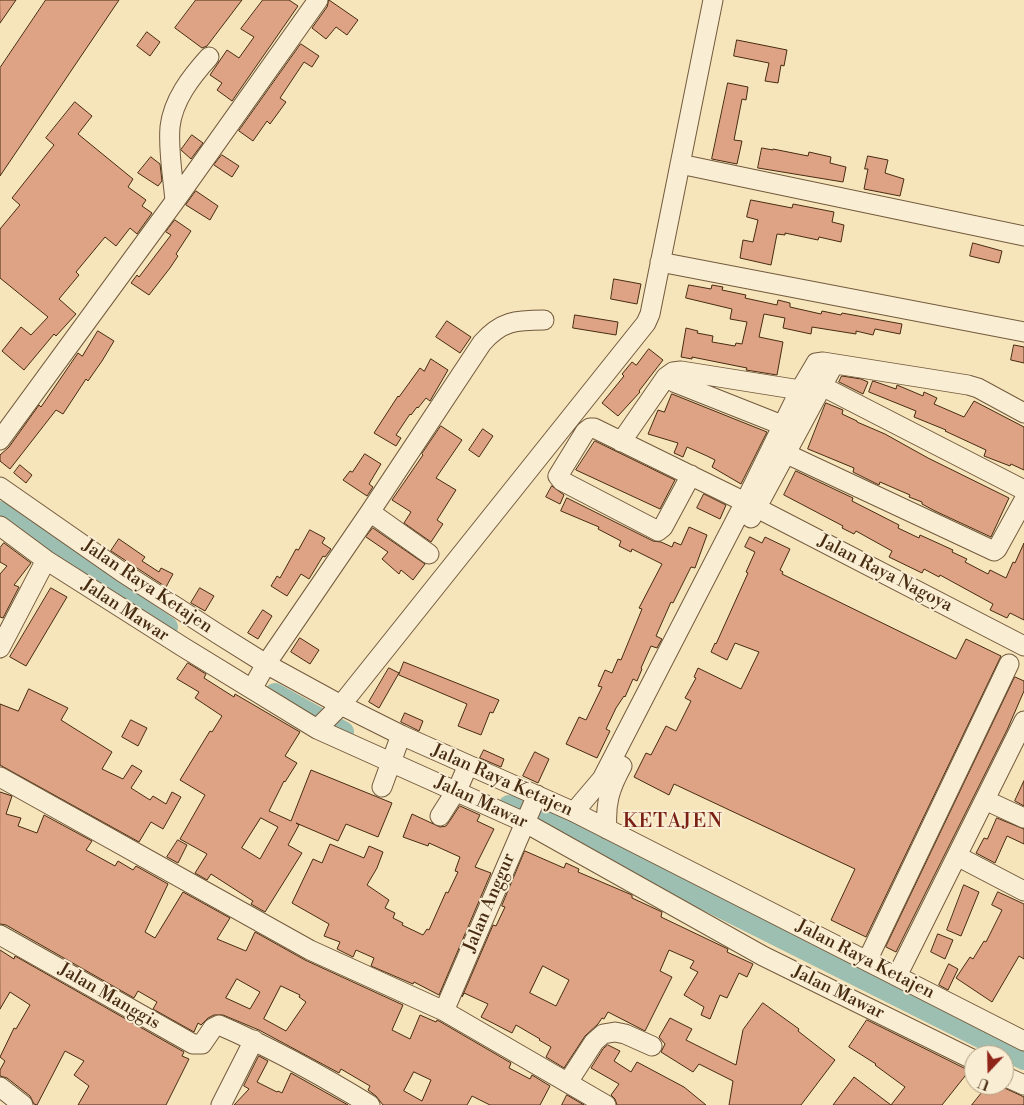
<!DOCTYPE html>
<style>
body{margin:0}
#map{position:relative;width:1024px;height:1105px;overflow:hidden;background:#f6e4bb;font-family:"Libre Bodoni",serif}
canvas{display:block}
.north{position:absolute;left:964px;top:1045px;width:50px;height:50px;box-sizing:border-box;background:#f9edd3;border:1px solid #b2a085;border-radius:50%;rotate:201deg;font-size:14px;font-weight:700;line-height:20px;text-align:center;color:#472c11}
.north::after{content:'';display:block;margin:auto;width:18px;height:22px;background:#8f2418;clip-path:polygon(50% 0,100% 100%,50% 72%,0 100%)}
</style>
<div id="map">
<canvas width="1024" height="1105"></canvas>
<div class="north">U</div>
</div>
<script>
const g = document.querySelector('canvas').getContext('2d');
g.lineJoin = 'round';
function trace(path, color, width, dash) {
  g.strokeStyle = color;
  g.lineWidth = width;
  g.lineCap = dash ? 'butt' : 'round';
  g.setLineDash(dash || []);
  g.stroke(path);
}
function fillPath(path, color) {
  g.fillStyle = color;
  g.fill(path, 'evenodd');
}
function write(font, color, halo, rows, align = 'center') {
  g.font = font + ' "Libre Bodoni",serif';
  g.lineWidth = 4;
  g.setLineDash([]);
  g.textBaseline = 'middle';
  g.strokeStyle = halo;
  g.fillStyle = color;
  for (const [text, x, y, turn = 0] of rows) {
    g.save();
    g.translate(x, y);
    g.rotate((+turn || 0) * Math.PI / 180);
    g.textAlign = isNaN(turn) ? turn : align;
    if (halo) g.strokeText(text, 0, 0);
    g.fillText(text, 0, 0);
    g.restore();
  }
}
trace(new Path2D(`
 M0 512 167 627
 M275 694 343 732
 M509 806 575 834 1024 1059`), '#9dbfb1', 22);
const building = new Path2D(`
 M0 0H16L0 23Z
 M46 0H119L0 176V68Z
 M196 0H242L207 46 202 48 175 28Z
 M263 0H289L298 6 232 101 217 90 222 83 210 75 227 50 239 58 254 37 241 29Z
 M329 0 358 20 347 35 336 27 326 39 312 28 327 7Z
 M147 32 160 42 150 56 137 46Z
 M737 40 787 50 784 66 781 65 778 83 765 81 769 63 734 56Z
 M301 44 319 56 312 67 304 62 280 98 286 102 270 124 267 121 253 141 239 131Z
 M728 83 748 87 746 100 742 99 734 140 742 141 737 164 712 159Z
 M75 102 92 116 78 134 133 179 128 187 146 200 142 206 152 213 137 234 130 228 116 246 105 237 76 272 79 275 59 299 76 314 56 336 54 334 24 370 2 351 21 327 31 335 48 317 0 278V229L20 205 12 198 54 145 46 138Z
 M192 135 203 143 191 159 181 150Z
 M762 148 773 150V149L808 156 809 152 831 157 830 163 846 167 843 182 758 168Z
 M222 155 239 166 232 177 214 165Z
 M868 156 888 160 885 173 904 179 900 196 864 189 868 169H865Z
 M151 157 160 164 162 181 158 186 138 173Z
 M196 191 218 206 210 220 186 205Z
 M751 200 792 208 793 204 834 212 832 222 844 225 841 242 819 237 818 240 785 233V235L777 234 771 265 740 258 743 240 753 242 758 220 747 217Z
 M175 220 191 231 176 254 178 256 170 268 149 295 131 283 137 275 139 277 171 235 166 232Z
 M973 243 1002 251 999 263 970 256Z
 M614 279 641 284 637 304 611 299Z
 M689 285 711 289 712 285 723 287 722 290 746 295 745 298 777 305 778 300 790 303V307L821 314 822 311 841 315 842 313 902 324 900 334 875 329 873 335 856 331V334L812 327 811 334 783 328 785 318 764 314 759 337 783 342 777 375 746 370 747 368 692 357V359L681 357 686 328 698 331 697 333 713 336 712 342 735 346 736 343 742 344 747 322 730 319 732 309 686 298Z
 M575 315 618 322 616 335 573 328Z
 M447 321 471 337 460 353 436 337Z
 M98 331 114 341 102 361 88 381 86 379 63 414 56 410 10 469 0 461V455L9 447 39 405 41 407 78 353 82 356Z
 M1014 345 1024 347V363L1011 360Z
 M649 349 663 360 639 391 640 392 618 416 602 403 624 376 622 374 632 362 636 365Z
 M431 359 448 370 430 401 426 398 418 408 417 407 411 415 410 414 396 435 401 438 396 446 374 433 398 396 399 397 420 368 424 371Z
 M842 376 861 379 868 382 863 394 839 382Z
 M873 381 896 389 897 385 923 396 924 392 937 398 934 404 964 417 974 401 1024 427V470L1011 464 1010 466 984 456 986 450 945 431 946 430 914 417 916 411 869 392Z
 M672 394 767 432 741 484 712 467 715 460 707 456 687 447 683 457 674 453 678 443 648 434 658 410 664 412Z
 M826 403 843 410 842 414 857 421V422L885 434 928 458 1009 498 991 537 935 511 922 504V502L909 497 910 495 880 482 879 485 853 472 854 468 808 449Z
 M441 426 462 440 436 478 456 490 437 520 443 524 431 542 404 523 411 512 392 500 423 455 422 454Z
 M483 429 493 436 479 457 469 450Z
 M595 441 675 480 660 509 576 470Z
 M365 454 381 464 369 484 373 487 367 496 343 480 350 471 352 472Z
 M20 465 32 475 26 483 14 473Z
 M796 471 853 498 852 501 899 525 898 528 919 538 920 535 953 550 952 552 967 559 965 562 988 574 990 570 1006 578 1013 562 1015 563 1024 543V620L1010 613 1007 618 990 610 993 604 940 575 939 577 924 569 922 573 889 557 892 551 856 531 854 534 842 528 843 526 784 495Z
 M552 486 564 495 560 504 546 497Z
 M704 494 726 505 720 519 697 508Z
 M567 498 653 541 661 542 672 547 674 542 681 545 689 527 707 535 695 568 691 567 673 603 671 602 656 636 662 639 657 648 651 646 641 668 642 669 637 681 633 679 625 697 624 696 616 708 606 729 610 731 597 758 566 744 579 717 586 720 602 687 598 686 605 670 612 673 618 659 621 660 642 609 639 608 662 564 632 549 631 552 619 546 621 541 598 529 599 527 561 511Z
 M373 528 425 564 413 580 401 570 399 574 382 559 388 552 366 537Z
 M310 530 325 538 322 543 331 549 325 557 323 556 309 579 301 574 287 596 271 586 277 576 280 578 296 549 298 550Z
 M750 537 762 543 765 537 790 549 780 570 783 572 782 574 956 659 966 639 1001 656 866 937 831 920 855 869 674 784 669 795 634 777 646 753 651 755 666 726 676 731 691 701 685 698 696 678 694 677 698 668 741 689 759 652 735 643 727 660 711 652 715 643 716 644 748 573 746 572 755 552 745 547Z
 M119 539 145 557 142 561 159 572 161 568 173 574 166 587 111 551Z
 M4 543 31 563 14 585 19 587 3 618 0 617V574L7 566 0 562V548Z
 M51 588 67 597 26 666 10 657Z
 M200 588 214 596 205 611 191 603Z
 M263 610 272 616 258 639 248 633Z
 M300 638 319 650 310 664 291 652Z
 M404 662 499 700 493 713 490 712 481 735 458 726 467 704 399 675Z
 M188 663 206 674 204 678 234 697 235 694 300 732 285 756 297 763 285 782 284 781 269 811 291 821 311 770 392 803 378 837 346 824 338 841 296 823 299 825 288 845 302 853 265 912 251 904 253 901 211 874 207 880 195 873 207 854 180 839 205 795 180 780 210 731 212 732 222 716 195 698 199 692 177 679ZM261 818 278 827 260 859 242 848Z
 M389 668 399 673 379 708 369 702Z
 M1015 677 1024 681V691L1007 730 896 952 886 947Z
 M29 689 68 708 61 720 112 752 102 769 123 779 132 765 142 771 131 788 150 800 153 796 166 804 172 792 181 797 163 829 151 822 139 842 0 765V704L18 711Z
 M405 713 423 721 419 731 401 722Z
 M131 720 147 728 138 746 122 737Z
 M484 750 504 759 501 767 480 758Z
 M535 752 549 759 538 783 523 776Z
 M1024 781V806L1015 801Z
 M0 792 12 796 6 814 21 818 18 826 37 833 44 815 92 841 86 850 115 866 118 861 133 870 136 866 168 884 145 932 155 938 183 892 230 918 217 939 246 951 255 932 305 960 403 1005 392 1030 410 1039 420 1015 436 1022 437 1020 439 1021 511 1063 509 1068 530 1079 532 1075 550 1086 540 1105H490L472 1096 467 1105H383L376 1096 368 1090 370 1086 341 1069 339 1073 259 1030 223 1015H214L208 1018 201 1025 198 1023 194 1032 153 1009 157 1002 138 991 134 998 6 925 0 924ZM237 979 260 992 250 1009 226 998ZM281 986 300 995 299 997 306 1002 286 1031 264 1019ZM414 1072 431 1080 422 1101 404 1091Z
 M460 806 480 815 477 821 494 829 475 867 491 873 439 995 414 982 413 984 371 966 374 958 356 950 353 957 337 949 340 942 324 936 329 924 292 903 313 859 322 863 330 844 364 858 369 846 383 852 377 868 367 885 389 900 385 908 395 913 393 918 403 923 402 925 423 935 427 929 429 930 446 892 448 893 458 872 455 871 460 857 429 843 428 846 403 837 412 814 440 827 446 826 449 822Z
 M997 818 1024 829V844L1007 836 995 863 976 853 984 838 987 839Z
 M178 840 187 845 178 863 167 857Z
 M525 851 564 868 566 863 579 869 578 872 632 895V898L662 912 661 917 728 949 727 952 753 964 747 977 739 973 727 998 720 995 710 1019 701 1015 704 1007 684 995 698 972 690 968 694 961 669 950 660 971 672 977 645 1031 608 1012 604 1019 602 1018 598 1024 585 1036 564 1068 546 1057 551 1047 539 1040 540 1039 516 1025 512 1033 481 1017 488 1004 464 993 462 997 493 925 496 926 505 907 502 906ZM543 966 569 980 556 1006 530 993Z
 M964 885 979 892 961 936 947 930Z
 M998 892 1024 904V959L1019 956 992 1002 956 978 970 957 973 959 984 941 986 942 1002 910 992 905Z
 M938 934 953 940 945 959 931 952Z
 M0 950 14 959 15 956 184 1052 182 1056 189 1059 166 1105H78L89 1086 74 1075 84 1061 65 1051 37 1105 34 1104 30 1096 7 1078 0 1076V1070L5 1061 0 1057 14 1028 16 1029 30 1005 10 992 0 1009Z
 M949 964 958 969 948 990 939 985Z
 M763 1003 799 1029 798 1031 835 1060 801 1105H729L733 1081 699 1064 693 1072 661 1052 665 1044 659 1037 670 1018 692 1029 686 1040 736 1065 743 1030Z
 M867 1020 966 1069 969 1071 942 1105H833L854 1077 891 1105 905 1087 875 1065 876 1064 849 1047Z
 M608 1045 620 1051 614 1061 631 1072 637 1062 684 1087 706 1105H617L615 1099 611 1095 619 1084 591 1068 603 1049Z
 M259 1056 268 1061 257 1082 277 1092 278 1091 282 1093 291 1073 348 1105H234L249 1089 244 1086Z
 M988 1085H998L1022 1096 1024 1097V1105H972Z
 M567 1095 584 1105H562Z`);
fillPath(building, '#dea285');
trace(building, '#472c11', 1);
const minor = new Path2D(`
 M680 164 1024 236
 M175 201C173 177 168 151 170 127 173 100 191 77 209 57
 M660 262 1024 332
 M666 377 676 383 782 425
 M812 381 1024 490
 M0 440 175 201 318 0
 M621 442 666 377 673 372 681 371 800 390
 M774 448 994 551 997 549 1024 500
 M691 475 663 527 658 531 562 481 558 476 585 432 590 428H594L757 508 1024 646
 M0 487 122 572 218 634 266 664 341 705 401 735 574 812 1024 1041
 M370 512 429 554
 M751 518 834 364
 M0 526 46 560 183 647 317 729 524 822 763 956 974 1060
 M0 648 46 560
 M252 689 266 664 370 512 482 343C501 321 516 320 544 320
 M317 729 341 705 646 323 650 314 713 0
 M0 777 310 950 444 1011 606 1105
 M382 787 401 735
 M985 800 1024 818
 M574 812 602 779 745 502 800 390 816 363 823 362 968 385 978 388 1024 413
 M440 816 459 786 468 765
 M607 829C605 803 610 788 622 766
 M957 856 1024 891
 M0 935 193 1044H202L213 1028 219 1025C272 1048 321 1075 370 1105
 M867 961 1009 664
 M897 976 1024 721
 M444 1011 537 795
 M1004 1076 1024 1085
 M568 1082 594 1042 603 1034 615 1032 625 1034 652 1046
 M0 1087 23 1105
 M221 1105 254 1040`);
trace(minor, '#735a3c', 21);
trace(minor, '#f9edd3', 19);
write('18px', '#472c11', '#f9edd3', [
 ["Jalan Raya Nagoya",885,574,27],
 ["Jalan Raya Ketajen",147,587,34],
 ["Jalan Mawar",125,611,33],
 ["Jalan Raya Ketajen",502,781,24],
 ["Jalan Mawar",481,803,25],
 ["Jalan Anggur",490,903,-67],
 ["Jalan Raya Ketajen",865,960,27],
 ["Jalan Mawar",838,993,26],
 ["Jalan Manggis",109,997,30]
]);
g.letterSpacing = '1px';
write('20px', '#7a1f14', '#f9edd3', [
 ["KETAJEN",673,822]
]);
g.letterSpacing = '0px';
</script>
